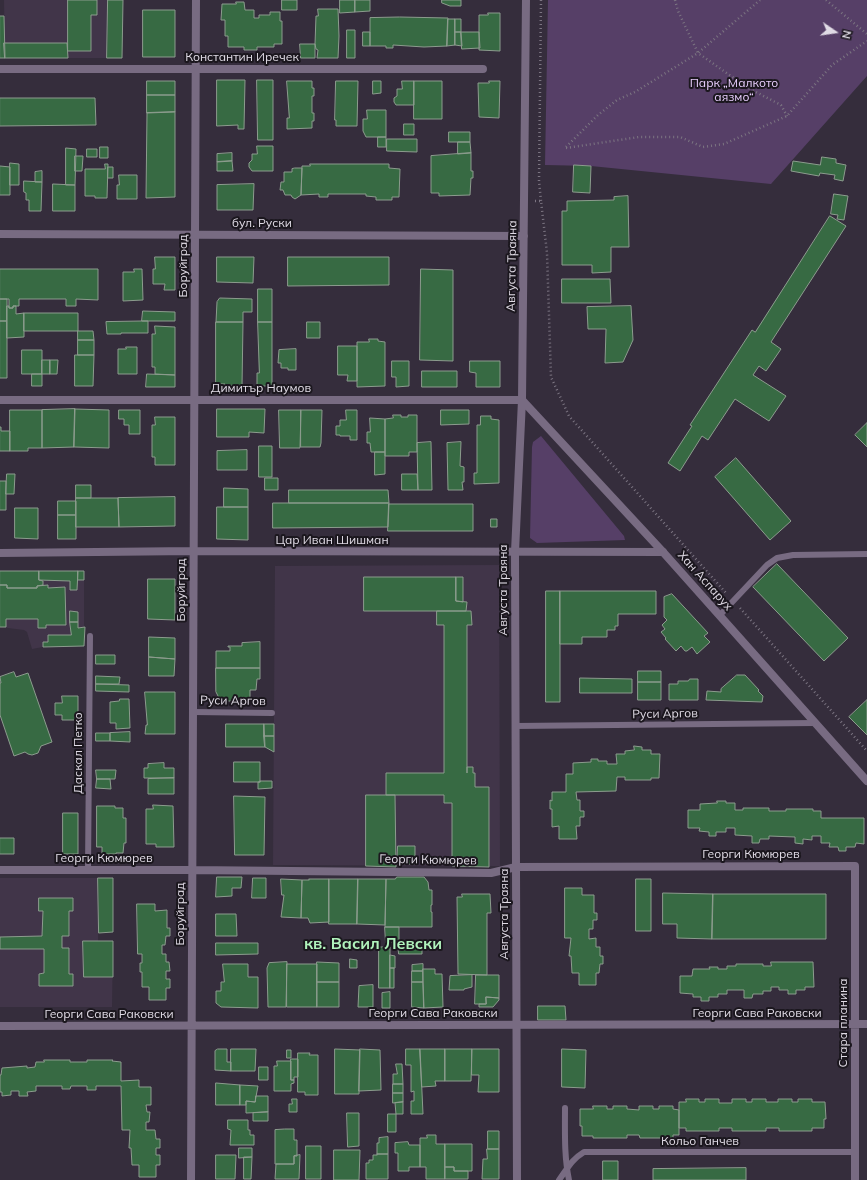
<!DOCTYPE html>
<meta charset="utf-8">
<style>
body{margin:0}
#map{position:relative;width:867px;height:1180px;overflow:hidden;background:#352d3c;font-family:Mulish,sans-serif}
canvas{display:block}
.north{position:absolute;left:815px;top:12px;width:40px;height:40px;-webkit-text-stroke:3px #1b171e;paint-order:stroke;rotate:103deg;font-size:11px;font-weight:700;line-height:16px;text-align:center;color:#e0dbe5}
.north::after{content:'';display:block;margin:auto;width:14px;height:18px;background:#e0dbe5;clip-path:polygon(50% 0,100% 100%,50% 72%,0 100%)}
</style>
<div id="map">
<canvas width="867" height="1180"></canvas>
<div class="north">N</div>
</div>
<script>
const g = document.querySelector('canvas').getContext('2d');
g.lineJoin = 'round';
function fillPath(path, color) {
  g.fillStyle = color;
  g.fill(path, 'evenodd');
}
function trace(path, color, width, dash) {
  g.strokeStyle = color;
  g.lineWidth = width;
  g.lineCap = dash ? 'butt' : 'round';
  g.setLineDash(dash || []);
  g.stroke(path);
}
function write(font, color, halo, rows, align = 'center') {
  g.font = font + ' Mulish,sans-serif';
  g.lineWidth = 4;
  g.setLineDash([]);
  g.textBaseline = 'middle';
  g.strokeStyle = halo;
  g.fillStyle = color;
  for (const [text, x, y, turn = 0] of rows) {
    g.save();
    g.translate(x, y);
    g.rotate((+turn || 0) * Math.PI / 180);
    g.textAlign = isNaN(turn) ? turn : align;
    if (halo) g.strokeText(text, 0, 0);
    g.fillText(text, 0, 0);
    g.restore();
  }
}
fillPath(new Path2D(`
 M4 0H108L107 58H5Z
 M499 565 500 866 273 865 275 566Z
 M0 571H84V646L43 647 32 649 27 632 24 630 0 627Z
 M0 878H98V941H113L112 1007H0Z`), '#413549');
fillPath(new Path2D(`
 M548 0H867V76L771 184 591 166 545 165Z
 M541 436 624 536 625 540 537 543 530 538 532 447 533 442Z`), '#563f67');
const building = new Path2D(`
 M68 0H97V15H91V51H68Z
 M108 0H123L122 58H107Z
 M282 0H297V10H282Z
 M340 0H355V12L340 13Z
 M355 0H370V11L355 12Z
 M442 0H461V6H450L442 3Z
 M236 2H244L245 10H254V18H259V15H270V12H280V21H282V44H274V47H257V50H244V47H228V36H225V20H221L222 4H236Z
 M318 9H338L339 36 338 58H317L318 50 316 49 315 44 316 16H318Z
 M143 10H175V57H143Z
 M488 13H500V51L479 50V15H488Z
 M0 16H4L5 58H0Z
 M400 17 448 18 447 46 424 47 393 45V48H386V46H370V18Z
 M448 19H455V45L447 46Z
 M455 19H461V32H455Z
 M347 30H355V58H347Z
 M363 32H370V46H363Z
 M455 32H461L462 46 455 45Z
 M461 32H479L480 48 462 49Z
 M4 43H67L68 58H5Z
 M300 44H315V58H301Z
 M217 80H245L244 129H238V125L217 126Z
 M257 80H273V140H258Z
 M147 81H175V95H147Z
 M287 81H312V88H314V96H312V113H314V121H312V128L287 129V118H289Z
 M336 81H358L357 126H336V120H335Z
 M373 81H381V93L373 94Z
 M402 81H414V105H396L394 102V98L397 96V89H402Z
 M414 81H442V119H414Z
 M489 81H500L499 118 479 117 478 83H489Z
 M147 95H175V112L147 113Z
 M0 98H95L96 125 0 126Z
 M367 110H386V137H366L363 131V119H367Z
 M175 112V197L146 198 147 113Z
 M404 124H414V135H404Z
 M449 132H470V142H449Z
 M378 137H386V147H378Z
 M387 139H417V152L387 151Z
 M458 142H470L471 153 458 154Z
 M257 146H273V171H252L249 167V163L252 160V154H257Z
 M100 147H108V158H100Z
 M66 148 76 149 75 185H66Z
 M87 149H97V157H87Z
 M232 153V161L217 162V154Z
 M471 153V171H473V178H471L470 195 439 196V193H431V156Z
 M75 156H83L82 171H75Z
 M822 157 836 159V163L846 165 843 181 834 179 835 175 820 173 819 176 791 171 793 161 820 165Z
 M232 161 233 171H217V162Z
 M10 163 19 164V185H10Z
 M105 164H108L107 198H95V196H85V169H105Z
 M310 164H389V168L400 169 399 197H392V200H376V197L366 196V194H328V197H319V194L301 195 302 166H310Z
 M574 165 591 166 590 193 573 192Z
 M0 166 10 167V195H0Z
 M108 167H113V178H108Z
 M295 168H302L301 195 295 199 292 197 291 195H285L283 190H280L281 182H284V172H292V169Z
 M42 171V182H35V172Z
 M119 175H137V199H117V185H119Z
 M24 181 42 182 41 211H29V200H26V193L24 192Z
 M53 184 75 185V211H53Z
 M254 184 253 210H217V185Z
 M834 194 848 196 844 220 837 219 838 215 831 214Z
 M628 196 629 247H611V272L592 273V265H562V211H567V201L614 200V197Z
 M830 216 846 226 771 342 781 349 766 371 759 366 753 375 786 396 769 421 735 399 708 440 702 436 680 471 668 463 692 426 690 425 752 330 755 332Z
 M155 257H175V290H164L165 284H153V269H155Z
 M217 257H254L253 283 217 282Z
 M288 257H389V285L288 286Z
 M0 269H98V300L76 299V306H66V299H19V306H13V308H9V299H0Z
 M134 269H142L143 300 123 301V272H134Z
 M421 269 453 270V361L420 360Z
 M562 279H610L611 303H562Z
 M258 289H272V322H258Z
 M220 298 252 299V312H243V322H216L217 302Z
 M0 299H7V321H0Z
 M7 306H9V308H13V306H16V314L24 313V337L7 338Z
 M631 306 633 340 623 362 605 363 606 329H588L587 307Z
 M143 311 175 312V321H142Z
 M24 313H78V331H24Z
 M0 321H7V378H0Z
 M142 321H148V333H121V334H107L106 322Z
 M216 322H243L242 386 225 385V384H216Z
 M258 322H272V386H257V373H259Z
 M307 322H320V338H307Z
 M155 326 175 327V375L155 374V367H152V334H155Z
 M78 331H93L94 340H78Z
 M369 339H378V341L385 342V386L357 387V342H369Z
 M78 340H94V355H78Z
 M338 346H357V381H347L348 375H338Z
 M126 347H137V374H118V349H126Z
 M296 349V370H288V368H281V363H278L279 350Z
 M22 350H42V374H22Z
 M75 355H94L93 386H75Z
 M42 360H50V374H42Z
 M50 360H58L57 374H50Z
 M392 361H409V386L396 387V377H392Z
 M470 361H500V387H476V373L470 372Z
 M422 371H457V387H422Z
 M32 374H42V386H32Z
 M147 374 175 375V387H146Z
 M75 409 74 447 42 448V410Z
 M75 409 109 410V448L74 447Z
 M217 409H265L264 433 249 432V437H217Z
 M10 410H42V448H28V451H10Z
 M119 410H140V434H129V425H124V419H119Z
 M279 410H301L300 448H280Z
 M301 410H322L321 443 320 447H301Z
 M346 410H357V440H350V436H340V435H336V426H340V420H346Z
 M441 410H469V424L441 425Z
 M393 415H401V417H408V415H417V452H409V456H385V419L393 418Z
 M481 416H491V419L499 420V483L474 484V473H477V425H480Z
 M155 417H175V465H155V457H152V425H155Z
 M370 418 385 419V452H371L370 443H367V432H370Z
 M867 423V447L855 435Z
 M0 427H1V431H10V451H0Z
 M431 442 432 490H418L417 443Z
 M461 442 460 466 464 467V482H462L463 490H448L447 443Z
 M259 446H272V477H259Z
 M247 450V470H217V451Z
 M375 452H385V474L375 475Z
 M736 458 791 521 770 540 715 477Z
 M7 474H15L14 494H6Z
 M402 474H417L418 490H402Z
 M265 478H278V490H265Z
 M0 481H6V510H0Z
 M76 485H91V498H76Z
 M224 488 248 489V507H224Z
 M289 490H388L389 503H289Z
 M175 497V526L119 527 118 498Z
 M76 498H118L119 527H76Z
 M58 501H76V515H58Z
 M273 503H389L388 527 273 528Z
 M389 504H473V531H388Z
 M217 507H248V540L217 539Z
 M15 508H38V539L15 538Z
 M58 515H76V539H58Z
 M491 519H497V527H491Z
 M777 564 848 638 824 661 753 587Z
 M0 571H39V580L43 581V585L37 586V588H7V585H0Z
 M39 571H78L77 590H70V581L39 580Z
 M78 571H84V580H78Z
 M364 577H456V601L467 602 466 611H364Z
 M456 577H463V602L456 601Z
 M148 579H175V620L148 619Z
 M0 585H7V588H37V586L48 585V588L65 587 66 625H46V628H38V619H6V627H0Z
 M546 591H560V702H546Z
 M560 591H656V614H618V626H615V630H607V637H582V644H560Z
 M672 594 708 633 704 636 710 642 697 654 692 647 687 651H685L681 646 676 651 665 639 666 638 661 632 665 629 662 625 667 620 664 617V597Z
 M70 611 78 612V622H70Z
 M437 611H471L472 625H467V773V767H473V773H475V787H489V867L452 866V803H444V795H386V773H444V625H437Z
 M70 622H78V628L85 627 84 646 43 647V642H48V635H71Z
 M149 637 175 638V659L149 657Z
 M260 642V668H216V651H230V647H228V646H242V643Z
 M96 655H115V664H96Z
 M149 657 175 659 174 676H149Z
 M216 668H260V679H257L256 690H250V701H226L219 698 216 692Z
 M638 671H661V682H638Z
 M14 672 16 677 28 673 52 742 41 746 38 753 32 755 28 754 25 752 14 756 0 715V683H1L0 677Z
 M737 675H745L759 690 758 691 763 696 762 702 706 700 707 691 721 692V689Z
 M96 676 120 677 119 684H96Z
 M580 678 632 679V693H580Z
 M690 679H698V700H669V684H678V681H688Z
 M638 682H661V700H638Z
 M96 684 129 685V692L96 691Z
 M145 692H175V734H145L146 725H147Z
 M62 696H78V720H62V715H55V703H62Z
 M120 699H129L130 728 116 729V723H110V702L119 701Z
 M867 700V735L849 717Z
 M226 724H264L265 747H226Z
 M264 724H274V736H264Z
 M130 732V742L110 741V733Z
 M96 733H110V741H96Z
 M264 736H274V752L265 747Z
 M634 746 642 747V750H651V754H660L659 778H651V780H625V777H617L616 791 576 792 577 800H580V811H584V817H580V826H576L577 839H559V826L552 827V809H550V800L552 801V792H566V774H573V763L591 762V759H598V761H607V764H617L616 754H625V751L634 750Z
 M234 762H260V782H234Z
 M164 763V768H174V778H144V768H148V764Z
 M96 770H116L115 779H97Z
 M174 778V794H148V779Z
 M97 779H110L111 789 96 788Z
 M260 781H272V788L258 789V782H260Z
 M366 795H395L396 867 366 866Z
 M234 796 265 797 264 855H235Z
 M717 801H726V803H735V810H743V808H769V811H786V809H813V811H821V818H864V844L856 843 855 847H846V851H839L838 847H829L830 843H821V836H812V840L803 839V844L795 843V837L769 836V839H760L759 843H752V836L735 835V828H726V832H716V836H709V832L699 831 700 828H688V810H700V804L717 803Z
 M153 805 173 806 174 847H156V844H146V809H153Z
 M97 806H115V808H123V818H126V843H124L123 853H116V854H102V847H97Z
 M63 813H78V854H63Z
 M0 838H14V854H0Z
 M398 846H415V864H397Z
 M217 877H242L241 888H232V896L216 897Z
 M397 877H424L428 882 429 890H432V905H431V912H432V927H385L386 879H395Z
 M98 878H113V932L99 933Z
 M253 878H266V898H252Z
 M281 879 302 880 301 918 281 917 284 895H282Z
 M309 879H329V922L310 923 308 918H301L302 880H309Z
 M329 879H358L357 924H329Z
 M358 879H386L385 925 357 924Z
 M636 879H651V931H636Z
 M565 888H582V895H594V913H597V920H593V929H589V939L596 938V947H600V956H603V964H600L599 973H596V985H579V973H572L571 956H569L571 938H565Z
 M663 893 713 894 712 939 677 938V924H663Z
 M462 894H490L491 913H487V975L458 974 457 897H462Z
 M713 894H826V939H712Z
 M39 898H73V911H69V936H62V948H69V974H73V986H39V974L44 973V949H0V937L42 936 43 911H39Z
 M137 904H155V911L167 910V928H170V936H166L165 945H162V954H166V962H169L170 971H166V979H170V988H166V1000H149V987H142V972H140V963H142V954H138Z
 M216 914H236L237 936H216Z
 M385 927H399V942L386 943Z
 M83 941H113V977H84Z
 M216 943H258V954L216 955Z
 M398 943H422V954H399Z
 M379 947H390V988H379Z
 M390 955 395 956V968H390Z
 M350 959 357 960V968H350Z
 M287 962 286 1007H268L267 968 269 963Z
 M317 962 339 963V982H317Z
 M771 962H813L814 987H805V990H796V994H788V990H779V987H771V991H763V994H753L752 998H744V990H727V994H718V997H709V1001H701V997H693V994L680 993V976H692L693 969H710L709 967H718V969H727V966H736V964H763V966H771Z
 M223 964H248V977H258V1008L221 1007 216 1003V991H221V982H224Z
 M287 964H317V1007H287Z
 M423 964V971H412V965Z
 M390 968H394V988H390Z
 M423 969H435V974H442L443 1007 424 1008Z
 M412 971H423V982H412Z
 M472 975V987L464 989V990H449L450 976Z
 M476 975H499V998L486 997V1004H475Z
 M317 982H339V1007H317Z
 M412 982H423L424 1008 412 1007Z
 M373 985V1007H358L359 986Z
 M390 992V1008H382V993Z
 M486 997 499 998V1000L493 1007H479V1004H486Z
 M538 1006H565L566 1020H538Z
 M218 1049H227V1062H231V1071L215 1070V1051Z
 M231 1049H256L255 1071H231Z
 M335 1049 360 1050 359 1094H335Z
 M360 1049 380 1050 381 1090 359 1091Z
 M406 1049H420L423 1114H411V1101H414V1091L411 1092V1065H406Z
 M420 1049H445V1081H435L436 1086 422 1087Z
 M445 1049H472L471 1081H445Z
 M472 1049H499V1092H478L479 1075H472Z
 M562 1049 586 1050 585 1088 562 1087Z
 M287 1050H291V1058H287Z
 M298 1053H310L309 1055H318V1095H305V1092H298Z
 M291 1059H298V1077H294V1080H291Z
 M44 1060H70V1062H87V1060H113L112 1061 121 1062V1081L139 1080V1087H151V1105H146L147 1112H150L149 1122H146V1130H155L156 1139H160V1148H156V1155H160V1165H156V1177H139V1165H132L131 1148H129L130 1130H122L121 1086H96V1090H87V1086H71L70 1089H62V1086H36V1091L27 1092 28 1096H19V1091H11V1095L2 1096V1092H0V1075H1L2 1068 27 1066V1068L35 1067 36 1062H44Z
 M277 1061H291V1080H294V1083L291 1084V1091H274V1066H277Z
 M396 1064H402L403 1084H393V1074H397Z
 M259 1067H268V1080H259Z
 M216 1083 240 1085V1105H216Z
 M393 1084H403V1093H393Z
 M240 1085 258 1086 255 1102 246 1101V1105H240Z
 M393 1093H403V1102L393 1103Z
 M256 1096H268V1112L246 1113V1101L255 1102Z
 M292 1099H297V1112H289V1104H292Z
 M686 1099H699V1102H705V1099H719V1103H732V1099H746V1102H752V1099H766V1102H778V1099H792V1102H798V1099H812V1102H825L826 1119H824V1128H812V1131H779V1128H766V1131H732V1128H719V1131H686V1128H679V1102H686Z
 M403 1102V1114H396L395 1103Z
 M593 1106H607V1109H613V1106H627V1109L639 1110V1106H653V1109H659V1106H673V1109L679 1110V1135H673V1138H640L639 1135H627V1138H593V1136H582V1126H580V1109H593Z
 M268 1112V1121H253V1113Z
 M347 1113H359V1146L348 1147Z
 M388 1114H396V1132H388Z
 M228 1120H248V1130H250V1135H254V1145H230L231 1130 228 1129Z
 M285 1129H294V1140H297V1156H294V1164H275V1130Z
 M488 1131H499V1149H488Z
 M427 1135H436V1144H445V1179H426V1167H420V1138H427Z
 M388 1137V1154H377V1143H379V1138Z
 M408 1142 409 1145H420V1167H409V1171H398V1153H395V1143Z
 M445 1144H472V1171H454V1167H445Z
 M306 1146H321V1179H306Z
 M239 1148H252V1157L239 1158Z
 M487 1149H499V1179H482L483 1159H487Z
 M334 1150H360L359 1180H334Z
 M377 1154H388V1179H366V1163H369V1160H373V1155H377Z
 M216 1155H236L235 1179H216Z
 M300 1155 299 1179H275L276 1164H294V1156Z
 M244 1157H252L251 1179H244Z
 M603 1161H618V1180H603Z
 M445 1167H454V1171H468V1179H445Z
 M746 1168V1180H653V1169Z`);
fillPath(building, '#376a43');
trace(building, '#8c9c8e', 1);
trace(new Path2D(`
 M541 0 539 181 541 201
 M675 0 678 11 698 53 748 88 781 105 787 116
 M826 0 867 34
 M566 147 598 115 617 100 635 92 698 53 760 0
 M566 148 639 137H680L703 147 724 144 787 116 832 65 867 41
 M535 201H541L547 253 551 377 569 416 727 594
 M740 608 867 751`), '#7c7582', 2.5, [1, 3]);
trace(new Path2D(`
 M720 615 767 565 777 558 793 555 867 554
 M193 712 272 713
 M515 726 815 723
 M88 870 90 636
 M565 1108C565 1132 564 1156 569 1180
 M559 1180C568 1168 571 1160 584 1152H855`), '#786b82', 6);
trace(new Path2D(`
 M0 69H483
 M0 400H522
 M0 553 193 551 663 552
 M0 870H192L491 873 516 867 855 866V1180
 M0 1026 867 1024
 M191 1180 196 0`), '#786b82', 8);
trace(new Path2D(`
 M0 234 524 236
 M522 400 663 552 867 781
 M517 1180 515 552 522 400 526 0`), '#786b82', 8);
write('12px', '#e0dbe5', '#1b171e', [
 ["Константин Иречек",242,57],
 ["бул. Руски",262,223],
 ["Боруйград",183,266,-90],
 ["Августа Траяна",512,266,-89],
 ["Димитър Наумов",261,388],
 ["Цар Иван Шишман",332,540],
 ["Хан Аспарух",705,581,48],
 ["Боруйград",181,590,-90],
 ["Августа Траяна",503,590,-90],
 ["Руси Аргов",233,701,1],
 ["Руси Аргов",665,714,-1],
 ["Даскал Петко",78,753,-90],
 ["Георги Кюмюрев",751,854],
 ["Георги Кюмюрев",104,858],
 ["Георги Кюмюрев",428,860,1],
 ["Боруйград",180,914,-90],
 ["Августа Траяна",504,914,-90],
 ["Георги Сава Раковски",433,1013],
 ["Георги Сава Раковски",757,1013],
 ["Георги Сава Раковски",109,1014],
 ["Стара планина",843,1023,-90],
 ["Кольо Ганчев",700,1141]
]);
write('12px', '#e8cefd', '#1b171e', [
 ["Парк „Малкото",734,83],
 ["аязмо“",734,97]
]);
write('bold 16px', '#b0f3bc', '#1b171e', [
 ["кв. Васил Левски",373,944]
]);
</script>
